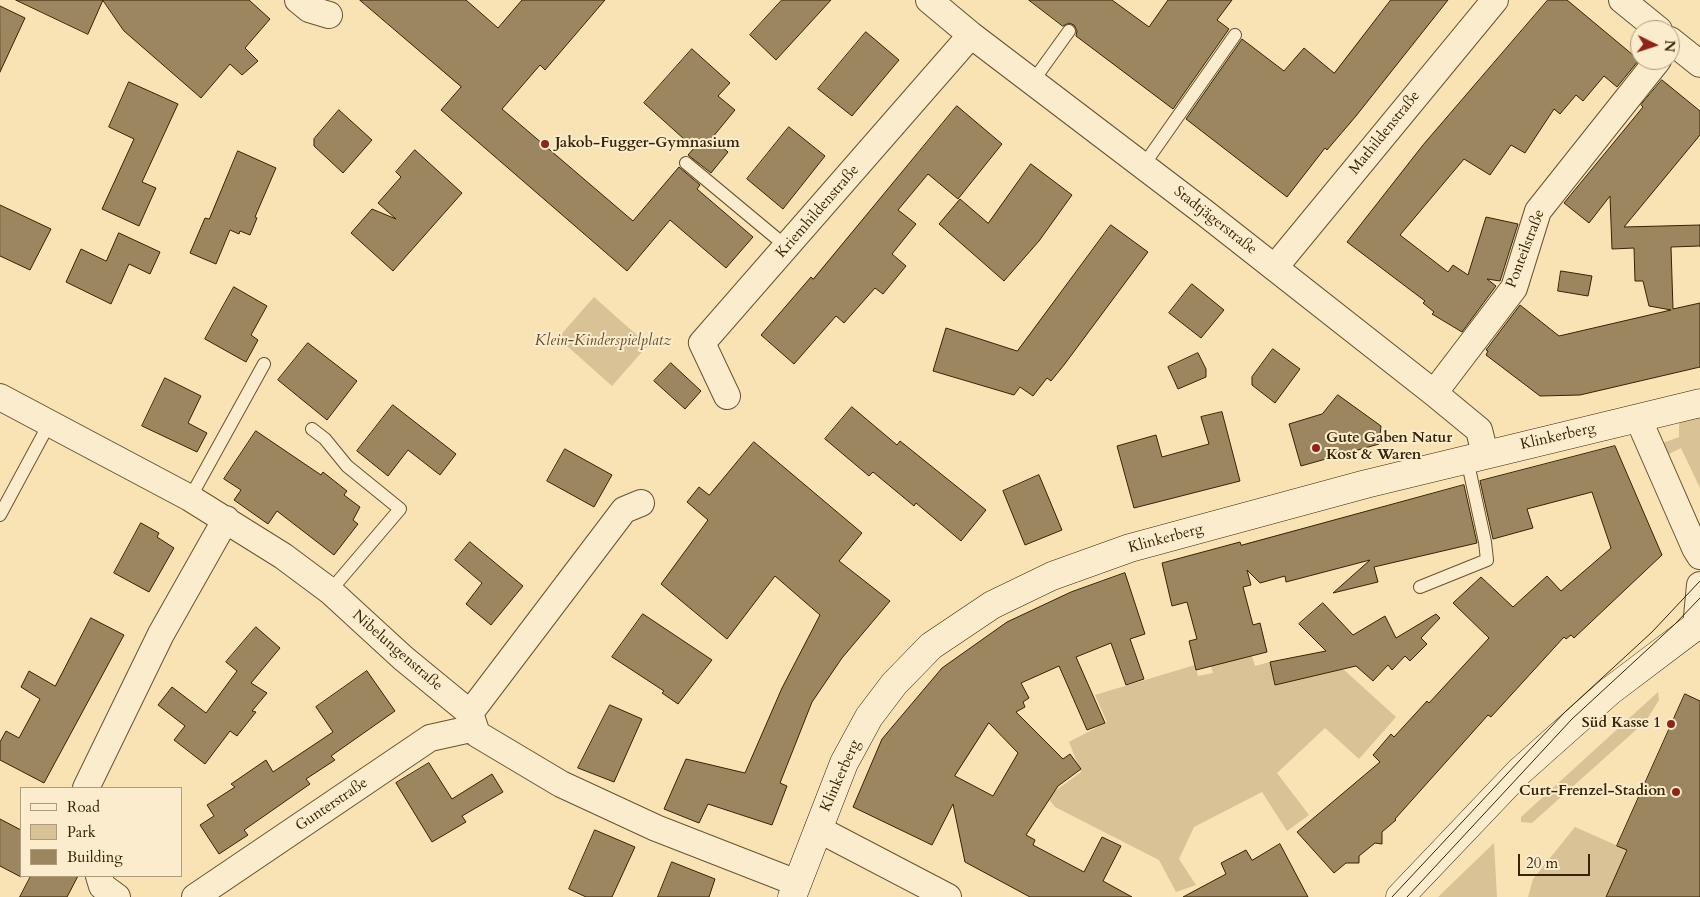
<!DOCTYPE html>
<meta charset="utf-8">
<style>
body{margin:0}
#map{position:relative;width:1700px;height:897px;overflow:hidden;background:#f9e2b4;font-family:Cardo,serif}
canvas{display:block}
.legend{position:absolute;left:20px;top:787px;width:162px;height:90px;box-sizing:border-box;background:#fbecce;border:1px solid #ad9c7d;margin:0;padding:6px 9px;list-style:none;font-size:15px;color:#382303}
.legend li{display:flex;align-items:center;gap:10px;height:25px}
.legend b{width:25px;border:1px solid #ad9c7d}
.north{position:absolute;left:1630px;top:20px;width:50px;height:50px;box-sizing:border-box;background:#fbecce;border:1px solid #ad9c7d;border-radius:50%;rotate:94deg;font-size:14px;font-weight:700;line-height:20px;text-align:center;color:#382303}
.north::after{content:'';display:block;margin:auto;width:18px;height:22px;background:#8f2418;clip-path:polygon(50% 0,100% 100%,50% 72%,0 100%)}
.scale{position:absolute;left:1518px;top:854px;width:72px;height:22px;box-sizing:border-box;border:2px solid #382303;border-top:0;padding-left:6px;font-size:15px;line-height:18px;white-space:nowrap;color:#382303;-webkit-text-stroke:4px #fbecce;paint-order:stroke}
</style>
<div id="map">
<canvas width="1700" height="897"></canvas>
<ul class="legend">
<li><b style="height:6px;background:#fbecce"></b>Road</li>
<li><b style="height:14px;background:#d8c296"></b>Park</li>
<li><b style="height:14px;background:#9c865f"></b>Building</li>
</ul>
<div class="north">N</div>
<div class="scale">20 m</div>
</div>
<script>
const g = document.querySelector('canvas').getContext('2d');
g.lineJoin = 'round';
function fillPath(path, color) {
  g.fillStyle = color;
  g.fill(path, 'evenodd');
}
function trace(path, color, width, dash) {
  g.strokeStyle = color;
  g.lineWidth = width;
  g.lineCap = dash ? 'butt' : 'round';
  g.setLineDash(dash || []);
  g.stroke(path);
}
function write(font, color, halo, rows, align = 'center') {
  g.font = font + ' Cardo,serif';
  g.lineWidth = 4;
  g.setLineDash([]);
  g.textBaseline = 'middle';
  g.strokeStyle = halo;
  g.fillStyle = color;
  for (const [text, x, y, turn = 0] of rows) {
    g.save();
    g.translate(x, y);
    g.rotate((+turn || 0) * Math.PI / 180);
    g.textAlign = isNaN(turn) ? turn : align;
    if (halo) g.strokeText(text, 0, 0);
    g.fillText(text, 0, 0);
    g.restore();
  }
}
fillPath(new Path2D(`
 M594 297 648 345 612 386 558 338Z
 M1700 416V488L1681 448 1665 456 1660 444 1679 437V422Z
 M1252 656 1255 666 1270 662 1275 685 1343 669 1396 717 1359 759 1325 728 1277 773 1309 815 1287 831 1262 792 1194 827 1179 859 1196 885 1176 892 1159 860 1055 807 1047 797 1081 772 1069 742 1107 722 1095 695 1195 665 1198 676 1213 673 1211 666Z
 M1658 692 1659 700 1646 721 1532 823 1521 822V817Z
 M1575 827 1627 850 1606 897H1528L1533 879Z
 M1494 843 1497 897H1438Z`), '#d8c296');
const building = new Path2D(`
 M16 0H103L88 34Z
 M103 0H249L270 19 245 48 258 61 242 75 230 64 201 98 124 31Z
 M360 0H466L498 28 522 0H605L545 70 540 65 502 109 633 221 679 167 700 185 697 189 753 237 726 268 670 220 627 271 441 110 461 87Z
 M782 0H831L776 60 750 35Z
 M1029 0H1112L1149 27 1168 0H1232L1217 20 1229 29 1173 109 1076 36 1077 31 1074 25 1069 23 1063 26Z
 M1391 0H1448L1356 116 1327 150 1325 148 1287 197 1186 119 1242 39 1284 71 1304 48 1334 73Z
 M1548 0H1567L1639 60 1617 87 1604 76 1583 101 1576 95 1560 114 1554 109 1525 153 1511 145 1490 175 1464 159 1400 235 1448 272 1453 265 1468 275 1486 217 1518 224 1500 281 1487 279 1496 286 1462 332 1432 314 1434 312 1423 303 1425 301 1347 242 1423 145Z
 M0 6 25 18 0 72Z
 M866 32 899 60 852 116 818 89Z
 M692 49 730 83 718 96 735 110 712 138 728 152 711 173 688 155 694 148 644 103Z
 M1662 80 1700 111V135L1624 227 1700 225V246L1671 247 1673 309 1700 303V367L1580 395 1540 396 1486 355 1488 351 1486 350 1520 305 1559 336 1671 310 1649 306 1643 281H1635L1634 248 1612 249 1610 196 1589 223 1564 203 1643 107 1641 105Z
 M129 82 178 104 142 182 156 188 139 226 102 209 134 139 109 127Z
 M957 106 1002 144 958 199 928 174 898 210 916 224 892 254 906 266 883 294 875 288 844 323 836 316 794 364 761 335 811 277 813 279Z
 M339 110 372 140 343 173 314 146V139Z
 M789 127 825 156 783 209 747 179Z
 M415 150 462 193 393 271 351 233 372 209 396 219 378 203 401 177 396 172Z
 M238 151 276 168 255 217 257 218 250 235 240 231 239 234 230 230 216 264 190 253 205 218 209 219Z
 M1031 164 1072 195 1039 241 1004 281 939 224 960 199 988 223Z
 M0 205 51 229 30 270 0 256Z
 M1111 225 1148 252 1064 365 1051 381 1047 378 1033 396 1020 387 1014 395 933 371 946 328 1017 351Z
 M119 233 160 252 150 274 129 264 111 304 66 282 81 249 106 261Z
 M1561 271 1592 276 1588 296 1558 291Z
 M1192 284 1224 310 1201 338 1169 313Z
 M234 287 267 306 251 335 258 340 246 362 205 339Z
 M308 343 357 381 327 420 278 380Z
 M1273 349 1300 369 1275 403 1252 385V377Z
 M1198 353 1206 369V377L1178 389 1168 367Z
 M671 363 701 391 685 409 654 381Z
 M165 378 201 396 188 423 207 433 197 452 142 426Z
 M1338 395 1381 426 1379 444 1301 466 1289 424 1322 414Z
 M393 405 456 454 440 475 408 450 388 476 357 451Z
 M852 407 897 445 900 441 986 510 961 541 916 503 914 506 873 472 869 476 825 439Z
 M1222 412 1240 481 1134 508 1117 446 1156 435 1162 457 1209 444 1201 417Z
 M256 431 321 475 323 472 347 491 344 495 360 507 353 520 358 524 334 555 277 511 268 524 234 500 241 490 224 479Z
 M754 442 862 533 839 561 890 601 842 658 812 702 780 783 787 786 772 825 708 804 699 823 664 809 686 759 745 773 782 688 820 615 775 576 727 639 661 584 708 520 687 502 699 487 709 495Z
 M1615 446 1662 555 1574 638 1571 635 1566 639 1564 637 1491 717 1488 715 1395 819 1396 820 1382 832V844L1375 843 1359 856V863H1346L1334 873 1297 832 1380 762 1373 755 1391 734 1394 737 1427 701 1429 703 1489 638 1453 603 1481 577 1513 607 1547 576 1561 591 1611 548 1592 492 1527 509 1533 528 1493 539 1480 481Z
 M565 449 612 475 594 507 547 481Z
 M1039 475 1062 530 1025 545 1003 491Z
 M1464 485 1477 543 1374 567 1378 582 1333 593 1370 560 1286 582 1285 576 1260 583 1247 570 1251 585 1243 587 1253 625 1260 623 1267 652 1196 670 1189 641 1197 639 1187 602 1172 606 1162 563 1240 542 1241 545Z
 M141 523 159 533 157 537 174 548 149 592 114 573Z
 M470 542 523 586 491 625 466 604 482 583 455 560Z
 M1125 573 1145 634 1130 639 1144 679 1126 685 1111 643 1076 657 1105 723 1087 730 1059 666 1021 683 1029 698 1023 702 1025 707 1016 712 1063 759 1070 754 1081 769 1058 786 1026 835 1035 840 1033 845 1084 872 1102 837 1121 846 1103 881 1132 897H1030L965 862 953 804 932 845 853 807 882 739 942 668 1007 622 1071 592ZM989 723 1018 753 993 796 955 776Z
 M1323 603 1353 635 1385 616 1396 638 1436 614 1440 618 1421 638 1427 644 1410 661 1405 656 1392 670 1388 665 1373 681 1356 666 1275 685 1270 662 1326 651 1299 624Z
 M643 614 712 660 678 704 662 693 664 691 612 657Z
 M91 618 124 635 44 783 0 760V742L6 731 19 738 40 699 21 687 29 671 55 686Z
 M256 627 280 648 251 683 267 693 252 711 256 712 237 736 230 731 205 764 174 740 185 726 158 705 172 687 206 713 237 671 226 662Z
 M367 671 395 711 331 756 335 760 306 779 310 784 244 830 248 835 219 854 200 825 214 816 207 805 235 787 231 784 266 760 273 772 333 732 316 707Z
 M1685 694 1700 701V897H1606L1627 850 1617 846Z
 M610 705 642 719 614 782 578 768Z
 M429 763 452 799 492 774 503 792 462 816 466 822 432 842 396 783Z
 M0 819 21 830V877L0 866Z
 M595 830 635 847 612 897H586L569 889Z
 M1280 844 1308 897H1183L1226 874 1221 863 1246 850 1252 860Z
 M672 862 715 879 709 897H658Z
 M31 876H78L67 897H20Z`);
fillPath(building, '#9c865f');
trace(building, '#382303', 1);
const service = new Path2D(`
 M1033 81 1069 31
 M686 163 787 247
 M1143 166 1235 35
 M312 429 325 439 347 466 400 509 330 591
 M190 498 264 364
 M0 515 49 424
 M1420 587 1487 560 1485 542 1467 459`);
const minor = new Path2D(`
 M298 0 309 9 329 15
 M929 0 971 35 1205 213 1434 393 1479 430 1485 454
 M1622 0 1659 30
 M1670 40 1700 64
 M1275 267 1495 0
 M1434 393 1514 288 1538 211 1658 60
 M727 396 702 343 971 35
 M0 397 190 498 283 556 330 591 403 658 470 713 477 734 561 784 656 828 797 883
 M1638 418 1695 548 1700 556
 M1696 627 1700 585
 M470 713 624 510 641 503
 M86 788 161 634 226 519
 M818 829 948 897
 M99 876 102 886 117 897
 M195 897 430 738 475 728`);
const secondary = new Path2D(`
 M792 897 844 763 869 717 894 684 931 646 992 605 1052 576 1130 548 1366 484 1700 403
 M1400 897 1520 771 1610 691 1700 623`);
trace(service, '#68532f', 14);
trace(minor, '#68532f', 28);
trace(secondary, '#382303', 29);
trace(service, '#fbecce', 12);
trace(minor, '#fbecce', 26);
trace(secondary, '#fbecce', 28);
trace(new Path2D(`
 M1392 897 1564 713 1652 632 1700 581
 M1407 897 1572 719 1675 624 1700 598`), '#382303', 1);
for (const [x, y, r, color] of [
 [545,144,5,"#8f2418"],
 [1316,448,5,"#8f2418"],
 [1671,724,5,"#8f2418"],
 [1676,792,5,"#8f2418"]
]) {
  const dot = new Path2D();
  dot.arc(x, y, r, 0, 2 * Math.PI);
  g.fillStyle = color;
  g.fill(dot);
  trace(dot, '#fbecce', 2);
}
write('15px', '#382303', '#fbecce', [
 ["Mathildenstraße",1385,133,-51],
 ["Kriemhildenstraße",818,212,-49],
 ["Stadtjägerstraße",1215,221,38],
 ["Ponteilstraße",1526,249,-69],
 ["Klinkerberg",1558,437,-13],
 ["Klinkerberg",1166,539,-15],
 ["Nibelungenstraße",397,651,41],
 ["Klinkerberg",841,776,-66],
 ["Gunterstraße",332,805,-34]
]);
write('bold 15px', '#382303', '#fbecce', [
 ["Jakob-Fugger-Gymnasium",555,144],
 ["Gute Gaben Natur",1326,439],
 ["Kost & Waren",1326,456],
 ["Süd Kasse 1",1661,724,"right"],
 ["Curt-Frenzel-Stadion",1666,792,"right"]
], 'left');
write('italic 15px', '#604b28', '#fbecce', [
 ["Klein-Kinderspielplatz",603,342]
]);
</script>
